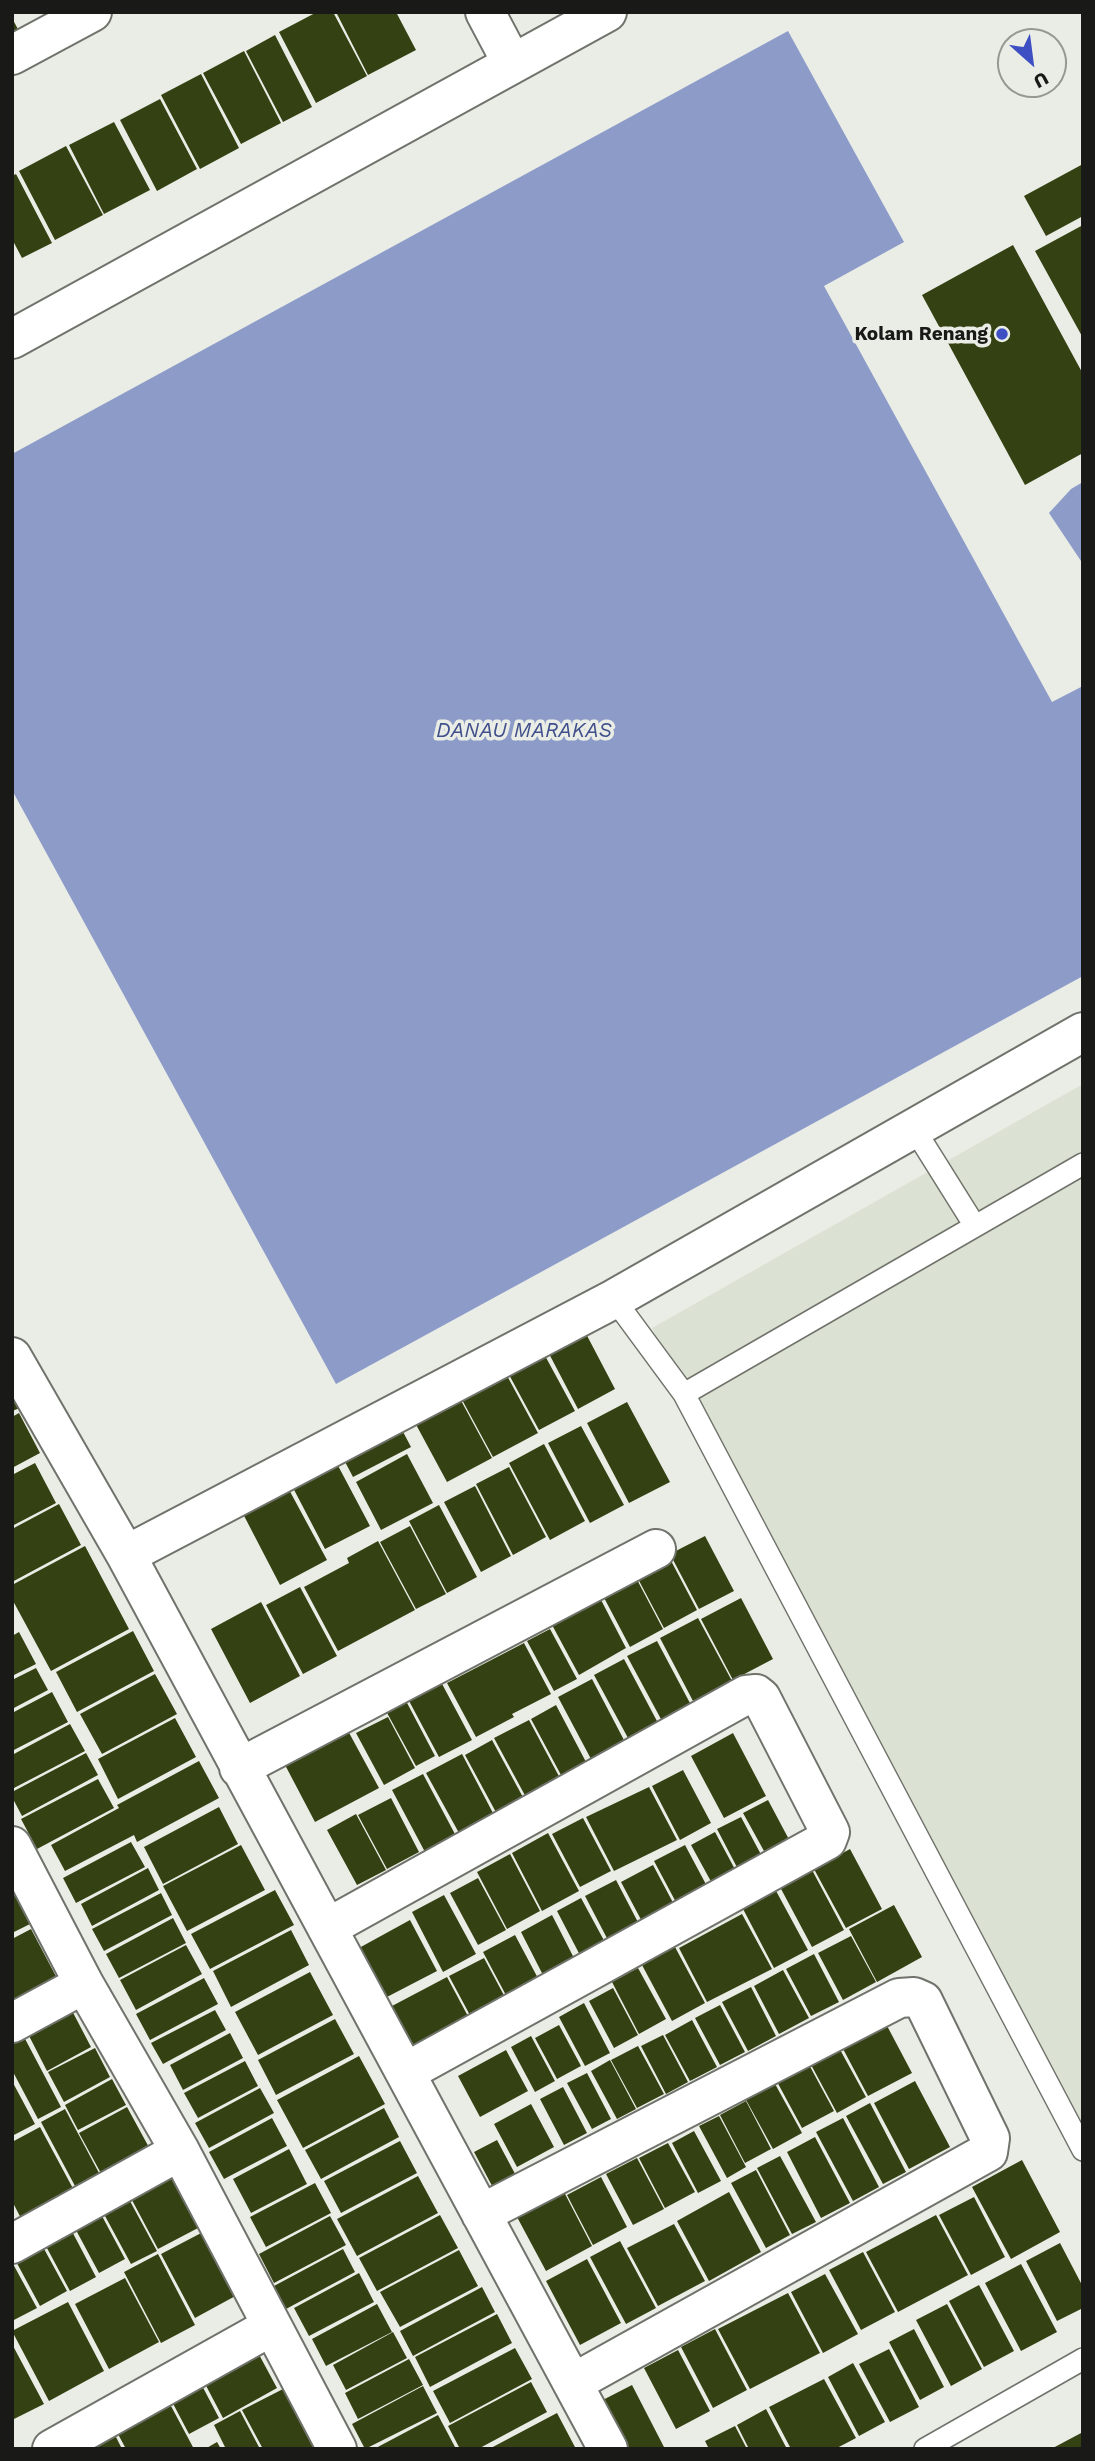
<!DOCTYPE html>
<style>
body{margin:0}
#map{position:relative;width:1095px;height:2461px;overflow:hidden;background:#eaede5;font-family:"Work Sans",sans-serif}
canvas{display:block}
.frame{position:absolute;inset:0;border:14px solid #191a17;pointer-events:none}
.north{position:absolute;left:997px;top:28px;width:70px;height:70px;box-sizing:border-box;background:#eaede5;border:2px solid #969993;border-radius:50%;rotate:152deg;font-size:19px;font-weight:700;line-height:28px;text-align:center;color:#191a17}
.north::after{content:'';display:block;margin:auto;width:24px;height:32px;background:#3e4fc3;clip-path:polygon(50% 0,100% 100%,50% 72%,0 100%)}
</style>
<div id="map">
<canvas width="1095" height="2461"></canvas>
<div class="frame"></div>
<div class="north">U</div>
</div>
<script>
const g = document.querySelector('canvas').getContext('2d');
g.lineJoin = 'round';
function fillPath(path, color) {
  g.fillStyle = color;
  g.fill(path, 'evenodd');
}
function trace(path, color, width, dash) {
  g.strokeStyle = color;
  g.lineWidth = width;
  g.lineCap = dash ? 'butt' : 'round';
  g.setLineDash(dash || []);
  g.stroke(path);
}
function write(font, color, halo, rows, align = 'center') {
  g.font = font + ' "Work Sans",sans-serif';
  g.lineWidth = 7;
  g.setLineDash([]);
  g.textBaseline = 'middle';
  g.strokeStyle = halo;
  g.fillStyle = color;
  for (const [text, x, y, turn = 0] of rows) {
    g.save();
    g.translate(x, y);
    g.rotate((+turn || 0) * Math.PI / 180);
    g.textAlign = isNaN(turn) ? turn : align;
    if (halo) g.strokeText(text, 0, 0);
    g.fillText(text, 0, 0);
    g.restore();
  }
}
fillPath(new Path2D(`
 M1083 1084V2139L819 1668 652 1328Z`), '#dce2d3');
fillPath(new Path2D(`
 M788 31 904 242 824 286 1052 702 1083 686V976L336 1384 12 790V454Z
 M1083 482V564L1049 513 1071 489Z`), '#8d9bc9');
fillPath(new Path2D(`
 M317 12H333L367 76 316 103 279 32Z
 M336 12H396L416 50 368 75Z
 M12 18 20 33 12 37Z
 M275 35 312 107 283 122 246 51Z
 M244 51 281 123 241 144 203 73Z
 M201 74 239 148 200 169 161 95Z
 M160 99 197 169 157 191 120 120Z
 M114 122 150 190 104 214 69 145Z
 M66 146 103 215 55 240 19 171Z
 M1083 164V216L1046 236 1024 196Z
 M16 174 52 243 22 258 12 239V176Z
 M1083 225V338L1035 251Z
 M1013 245 1083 374V453L1025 485 922 295Z
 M583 1328 615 1389 578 1409 546 1348Z
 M543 1352 575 1411 539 1430 507 1371Z
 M505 1372 538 1433 493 1457 460 1396Z
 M12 1394 20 1408 12 1411Z
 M458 1395 492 1458 447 1482 413 1419Z
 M627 1402 670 1482 629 1503 587 1423Z
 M19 1413 40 1453 12 1468V1417Z
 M581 1426 624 1505 590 1523 548 1443Z
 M401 1428 411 1447 353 1477 343 1458Z
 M544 1444 585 1521 550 1540 509 1463Z
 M407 1454 433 1503 381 1530 356 1482Z
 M335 1460 370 1526 325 1549 291 1484Z
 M35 1463 56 1503 12 1526V1475Z
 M509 1467 546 1537 513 1555 476 1484Z
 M287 1486 327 1560 280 1585 241 1510Z
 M475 1486 511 1556 481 1572 444 1502Z
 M59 1504 81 1545 12 1582V1529Z
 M439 1505 477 1577 447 1593 409 1521Z
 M410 1526 446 1594 416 1609 380 1542Z
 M705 1536 734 1591 699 1609 670 1554Z
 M378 1541 415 1610 338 1651 304 1587 349 1563 347 1558Z
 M85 1546 129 1629 51 1671 12 1599V1585Z
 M669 1557 697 1610 664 1628 636 1575Z
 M634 1574 663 1629 630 1647 601 1592Z
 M300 1587 337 1656 303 1674 266 1605Z
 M600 1598 626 1648 579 1675 551 1623Z
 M741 1598 773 1659 733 1680 701 1619Z
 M261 1602 300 1676 250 1703 211 1629Z
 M698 1618 732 1681 693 1701 660 1638Z
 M550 1629 577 1679 554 1691 527 1641Z
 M133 1631 154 1671 77 1712 56 1672Z
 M19 1632 36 1664 12 1676V1636Z
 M657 1641 691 1705 662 1721 627 1656Z
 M524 1643 551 1694 512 1714 514 1717 476 1737 447 1683Z
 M624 1659 658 1723 628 1738 594 1675Z
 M36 1668 48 1690 12 1709V1680Z
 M155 1674 177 1714 102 1754 80 1714Z
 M592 1679 625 1742 591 1759 558 1697Z
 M441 1682 472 1740 439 1757 408 1699Z
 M52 1692 68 1722 12 1751V1713Z
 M406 1701 435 1756 416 1766 386 1711Z
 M556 1705 586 1762 561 1775 531 1719Z
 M388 1717 415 1768 384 1785 356 1733Z
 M175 1718 196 1757 118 1799 98 1759Z
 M529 1720 562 1782 528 1801 494 1738Z
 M70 1724 85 1751 14 1788 12 1785V1755Z
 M347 1729 379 1788 315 1822 284 1763Z
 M733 1733 766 1796 724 1818 691 1756Z
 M492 1740 525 1801 498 1816 465 1755Z
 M86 1753 98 1775 22 1816 12 1797V1792Z
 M462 1754 494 1815 459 1833 426 1773Z
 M199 1761 219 1798 137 1842 134 1835 65 1871 51 1845 119 1808 117 1805Z
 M683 1770 711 1823 680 1840 652 1786Z
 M423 1774 456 1836 425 1852 392 1790Z
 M98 1779 114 1808 37 1849 21 1819Z
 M649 1787 677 1840 614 1871 586 1817Z
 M391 1798 419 1852 387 1869 358 1815Z
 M768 1800 793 1847 769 1860 743 1813Z
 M219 1807 238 1844 163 1884 144 1847Z
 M356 1814 386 1870 357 1885 327 1830Z
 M741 1817 765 1862 741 1875 717 1829Z
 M583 1818 611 1871 580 1887 552 1834Z
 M715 1832 738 1875 714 1887 691 1845Z
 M548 1833 579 1891 542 1911 512 1853Z
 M131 1842 145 1867 76 1903 63 1878Z
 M241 1845 265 1890 187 1931 163 1886Z
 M685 1845 709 1890 678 1906 654 1861Z
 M850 1849 882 1909 846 1928 814 1869Z
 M510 1854 540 1911 507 1929 477 1872Z
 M653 1865 678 1912 646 1929 621 1882Z
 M148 1868 159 1890 92 1926 81 1904Z
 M812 1870 844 1930 812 1947 780 1887Z
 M478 1878 506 1930 478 1945 450 1893Z
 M616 1880 641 1928 610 1944 585 1896Z
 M12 1886 32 1923 12 1933Z
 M775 1889 808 1950 774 1968 742 1907Z
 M275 1890 294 1925 210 1969 191 1934Z
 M161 1893 172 1915 104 1951 92 1929Z
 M444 1895 476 1954 443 1972 412 1912Z
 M581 1898 607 1946 582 1959 557 1911Z
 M894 1905 922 1957 877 1982 849 1929Z
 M742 1914 772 1969 707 2002 679 1948Z
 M552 1915 576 1962 545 1979 521 1932Z
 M173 1918 186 1943 119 1978 106 1954Z
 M410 1920 437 1971 385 1998 359 1948Z
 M31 1929 59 1982 12 2008V1939Z
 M291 1930 309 1965 231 2007 213 1971Z
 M515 1935 540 1982 508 1999 483 1952Z
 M851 1936 876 1982 843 2000 818 1953Z
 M186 1945 202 1974 136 2010 120 1980Z
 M675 1947 705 2003 672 2021 642 1965Z
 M814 1954 839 2002 811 2016 786 1969Z
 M484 1958 507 2001 472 2019 449 1976Z
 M638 1968 666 2019 639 2034 612 1982Z
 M783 1970 809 2018 779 2034 754 1986Z
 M310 1972 333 2015 258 2055 235 2012Z
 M447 1977 470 2020 415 2049 392 2006Z
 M204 1978 218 2004 150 2040 136 2014Z
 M751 1987 776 2036 748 2051 722 2002Z
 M613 1988 638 2035 614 2048 589 2001Z
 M584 2003 610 2053 585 2066 559 2017Z
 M69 2005 91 2047 47 2071 25 2028Z
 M720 2005 745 2052 720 2065 695 2018Z
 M215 2010 226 2030 163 2064 151 2043Z
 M335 2019 354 2054 276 2095 258 2060Z
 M692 2020 717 2067 690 2081 665 2035Z
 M885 2022 912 2073 868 2096 841 2045Z
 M559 2025 581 2066 557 2079 535 2038Z
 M230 2033 243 2058 183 2090 170 2065Z
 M23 2035 61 2107 38 2119 12 2070V2041Z
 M663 2035 688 2082 666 2094 641 2046Z
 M531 2036 555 2081 535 2092 511 2047Z
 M638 2046 664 2094 637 2108 611 2060Z
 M838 2046 866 2097 837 2113 809 2061Z
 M95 2048 110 2077 64 2102 48 2072Z
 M506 2050 528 2091 480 2117 458 2076Z
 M359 2056 385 2104 303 2148 277 2100Z
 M610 2060 636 2109 617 2119 591 2071Z
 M245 2061 258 2086 198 2118 184 2093Z
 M807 2061 834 2111 802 2128 775 2078Z
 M587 2073 611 2119 592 2129 567 2083Z
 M112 2079 126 2105 78 2130 65 2105Z
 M12 2081 35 2124 12 2136Z
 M915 2081 950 2147 909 2169 874 2103Z
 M774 2082 802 2133 773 2149 745 2098Z
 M563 2087 587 2133 564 2145 540 2099Z
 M260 2088 274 2113 209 2148 195 2123Z
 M746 2101 771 2149 745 2163 720 2115Z
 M870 2103 906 2172 883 2184 846 2116Z
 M531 2104 554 2147 517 2167 494 2124Z
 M127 2107 151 2151 103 2177 79 2133Z
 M384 2108 399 2137 321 2179 305 2150Z
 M65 2109 99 2173 75 2186 41 2122Z
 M719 2116 746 2167 727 2178 699 2126Z
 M272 2118 287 2146 224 2179 209 2152Z
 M843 2118 879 2187 853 2201 816 2132Z
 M40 2127 77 2196 24 2224 12 2201V2142Z
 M694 2131 721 2181 698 2193 672 2143Z
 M815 2137 850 2203 821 2218 787 2152Z
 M497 2140 521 2185 498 2197 474 2152Z
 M400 2141 417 2173 341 2213 324 2181Z
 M668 2143 695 2192 665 2208 639 2158Z
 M289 2149 307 2184 251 2213 233 2179Z
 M780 2156 816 2222 792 2234 757 2168Z
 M637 2158 664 2209 633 2225 606 2174Z
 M1022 2160 1060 2232 1011 2259 972 2187Z
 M165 2164 198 2228 158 2249 124 2185Z
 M756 2170 790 2235 766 2248 731 2183Z
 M418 2176 438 2213 357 2256 337 2219Z
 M601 2177 627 2227 593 2245 567 2195Z
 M315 2183 331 2213 266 2247 250 2217Z
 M124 2190 157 2251 131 2264 98 2203Z
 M564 2192 592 2246 546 2271 517 2217Z
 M729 2192 761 2252 709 2281 677 2221Z
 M974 2197 1005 2257 971 2275 939 2215Z
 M95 2203 125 2259 99 2273 69 2217Z
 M440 2215 458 2248 377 2291 359 2258Z
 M936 2215 968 2275 898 2312 866 2252Z
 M330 2216 346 2245 274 2283 259 2254Z
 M66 2220 96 2277 70 2291 40 2235Z
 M674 2224 705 2281 658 2306 627 2248Z
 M205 2231 239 2294 195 2318 161 2254Z
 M37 2236 67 2291 40 2306 12 2254Z
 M620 2241 656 2308 626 2324 590 2257Z
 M1060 2243 1083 2287V2308L1057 2321 1026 2261Z
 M343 2249 355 2272 286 2309 274 2286Z
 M459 2250 478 2286 400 2327 380 2292Z
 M863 2252 895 2312 861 2330 829 2270Z
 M158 2254 195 2325 161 2343 124 2272Z
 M587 2259 621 2323 580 2345 546 2281Z
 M12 2262 37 2308 12 2321Z
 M1021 2264 1057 2332 1021 2351 985 2283Z
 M359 2273 374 2302 309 2336 294 2308Z
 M825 2274 858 2334 823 2353 791 2292Z
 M125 2278 159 2342 109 2369 75 2304Z
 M979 2285 1014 2351 984 2367 949 2301Z
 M482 2287 495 2312 413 2356 400 2331Z
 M788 2293 820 2353 750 2389 718 2329Z
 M68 2302 104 2371 49 2401 12 2331Z
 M377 2304 392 2332 326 2366 312 2339Z
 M947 2304 982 2369 951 2386 916 2320Z
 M497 2314 512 2343 430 2387 415 2357Z
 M715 2329 747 2390 713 2408 681 2347Z
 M914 2329 944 2387 920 2400 889 2342Z
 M393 2332 407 2358 346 2390 333 2365Z
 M12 2344 44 2404 12 2420Z
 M515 2348 532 2379 450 2423 433 2391Z
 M256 2349 277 2388 223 2418 202 2378Z
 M889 2349 919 2407 890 2422 859 2364Z
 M678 2350 710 2411 676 2429 644 2368Z
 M409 2359 423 2385 358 2419 345 2393Z
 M853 2363 885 2422 859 2436 828 2377Z
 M198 2378 219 2418 189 2434 168 2394Z
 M824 2379 856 2438 835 2449H791L769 2407Z
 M531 2382 547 2412 478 2449H460L448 2426Z
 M632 2385 665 2449H617L595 2404Z
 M423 2386 437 2413 365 2449 352 2424Z
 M285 2388 317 2449H263L242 2410Z
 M164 2393 194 2449H126L111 2421Z
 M766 2409 787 2449H749L737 2425Z
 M240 2411 260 2449H226L214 2425Z
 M557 2413 576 2449H489Z
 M438 2415 455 2447 453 2449H374Z
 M110 2425 122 2449H80Z
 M735 2426 747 2449H709L705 2441Z
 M1083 2432V2449H1051Z
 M217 2442 221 2449H205Z`), '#344113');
const service = new Path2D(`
 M913 1127 975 1226
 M614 1299 684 1394 1083 2150
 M684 1394 1083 1164
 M925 2449 1083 2359`);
const minor = new Path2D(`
 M485 12 512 63
 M12 55 92 12
 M12 339 607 12
 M12 1357 126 1555 608 2449
 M126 1555 614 1299 1083 1032
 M239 1768 656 1549
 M12 1846 84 1984 180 2151 337 2449
 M327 1928 746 1695 756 1694 761 1698 830 1832 827 1840 406 2072
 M12 2023 84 1984
 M481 2214 899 1998 914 1997 923 2001 990 2138 988 2152 573 2383
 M12 2244 180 2151
 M52 2449 272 2326`);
trace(service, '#70736b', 24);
trace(minor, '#70736b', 42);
trace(service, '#fff', 21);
trace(minor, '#fff', 38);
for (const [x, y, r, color] of [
 [1002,334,7,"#3e4fc3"]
]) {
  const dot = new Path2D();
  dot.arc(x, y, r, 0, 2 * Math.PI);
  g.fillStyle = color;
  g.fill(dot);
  trace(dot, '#eaede5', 2.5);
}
write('bold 19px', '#191a17', '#eaede5', [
 ["Kolam Renang",988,334]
], 'right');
write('italic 21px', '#41508c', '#eaede5', [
 ["DANAU MARAKAS",524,731]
]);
</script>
